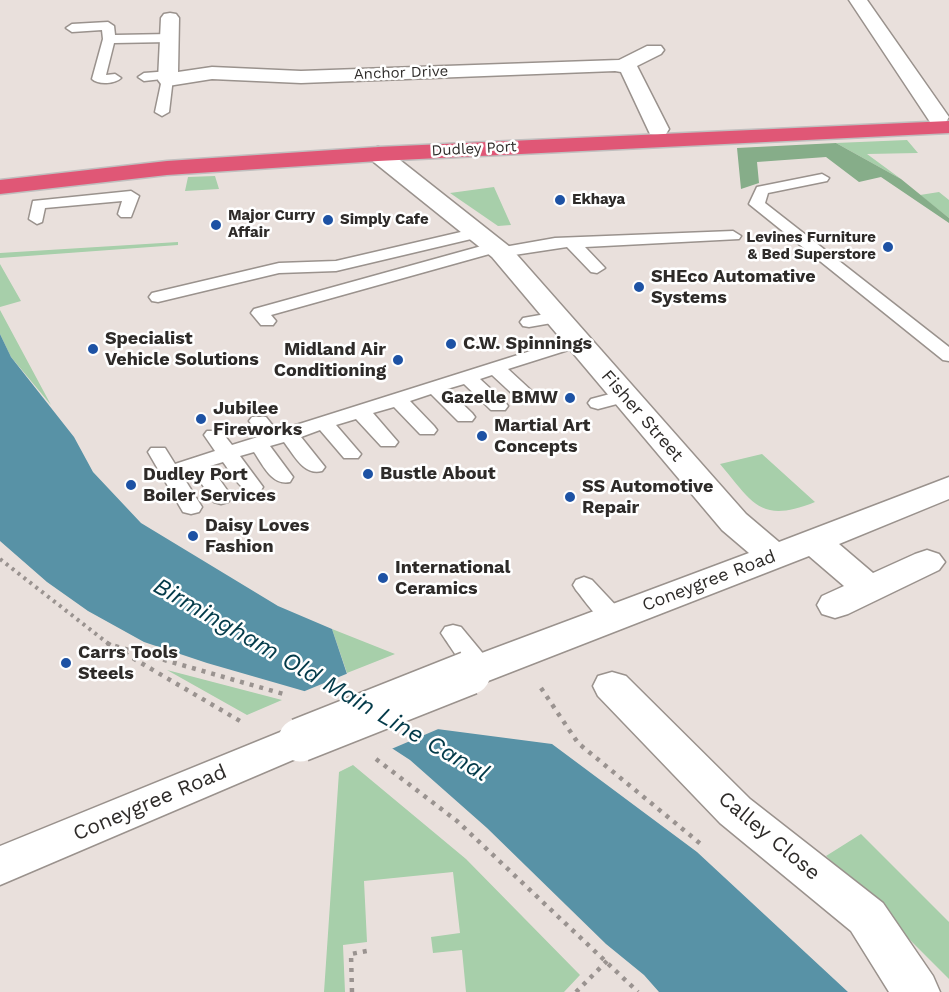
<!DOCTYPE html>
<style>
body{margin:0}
canvas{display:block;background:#e9e0dc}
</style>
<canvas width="949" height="992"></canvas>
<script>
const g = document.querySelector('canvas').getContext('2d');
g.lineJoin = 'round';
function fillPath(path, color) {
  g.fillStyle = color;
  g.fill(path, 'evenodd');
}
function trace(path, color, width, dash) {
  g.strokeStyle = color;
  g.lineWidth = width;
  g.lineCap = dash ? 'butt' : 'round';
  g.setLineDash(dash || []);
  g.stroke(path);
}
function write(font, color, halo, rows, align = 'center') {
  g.font = font + ' "Work Sans",sans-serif';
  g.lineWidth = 5;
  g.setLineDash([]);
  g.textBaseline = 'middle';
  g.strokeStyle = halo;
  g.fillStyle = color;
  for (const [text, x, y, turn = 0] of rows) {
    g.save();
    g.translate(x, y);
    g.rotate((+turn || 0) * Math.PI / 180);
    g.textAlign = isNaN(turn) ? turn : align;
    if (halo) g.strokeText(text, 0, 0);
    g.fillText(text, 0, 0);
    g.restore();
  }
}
fillPath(new Path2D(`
 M907 140 918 153 867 154 901 179 836 143Z
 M215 176 219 189 185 191 188 177Z
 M494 187 511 225 498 226 450 193Z
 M939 192 949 200V218L920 195Z
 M178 242V245L0 258V253Z
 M0 264 21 301 0 307Z
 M0 310 51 405 11 357 0 334Z
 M762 454 815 502C760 524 753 503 720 464Z
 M332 629 395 654 347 673Z
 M167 670 282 700 247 715Z
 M353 765 466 859 580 975 564 992H466L462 950 433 953 431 937 460 933 453 872 364 881 367 942 343 945 345 992H324L339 772Z
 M861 834 949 922V979L826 856Z`), '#a7cfaa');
fillPath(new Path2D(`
 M836 143 901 179 949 218V223L881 177 859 182 826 157 757 162 759 183 741 189 737 148Z`), '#86ad89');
fillPath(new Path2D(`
 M0 334 11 357 74 437 93 472 141 523 278 606 332 629 347 674 437 729 552 744 697 852 848 992H659L644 975 606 944 487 828 410 760 304 691 207 663 144 642 88 611 47 582 0 541Z`), '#5892a6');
fillPath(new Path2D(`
 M351 672 438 726 443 727 389 750 300 693Z`), '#e9e0dc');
const lane = new Path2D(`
 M108 22 114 26 115 35 170 34 176 38 170 42 114 43 106 75 115 74 121 78C115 84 98 85 92 79L103 39 102 30 72 32 66 28 72 24Z
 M170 71 176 75 173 78 169 112 162 116 155 112 162 79 144 81 138 77 144 73Z
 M822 174 829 178 827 181 768 193 765 203 949 347V361L943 360 749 204 757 187Z
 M131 191 139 196 131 217H121L118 214 122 201 45 208 42 222 37 224 29 219 33 201Z
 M478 228 486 233 484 236 336 271 279 273 158 302 152 301 149 297 152 293 279 263 336 261Z
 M733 231 741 236 739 239 585 247 605 268 597 273 591 272 567 247 501 257 493 253 271 315 276 321 273 325H261L251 313 254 309 496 242 504 247 555 238Z
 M557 312 563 313 566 317 563 321 529 327 523 326 520 322 523 318Z
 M578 336 584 337 587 341 584 345 508 369 534 393 537 397 534 401H520L492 375 480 379 505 402 508 406 505 410H491L464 384 447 389 472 413 475 417 472 421H458L431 394 410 401 434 426 437 430 434 434H420L394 407 373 413 398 442 395 446H381L356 419 336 425 361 454 358 458H344L320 430 301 437 325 467 322 471C304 476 294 455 284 442L270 446 293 477 290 482C272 486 263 465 254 452L240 456 263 487 260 492C242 496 233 475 223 462L210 466 232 497 228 502 221 504 214 502 193 471 182 475 202 507 199 512 191 514 183 512 148 452 151 448H165L175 464 215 451 204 435 207 431H221L232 445 261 436 249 421 252 417H266L277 431Z
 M625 390 632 392 635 396 632 400 598 409 591 407 588 403 591 399Z
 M584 577 592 580 622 612 626 618 622 624C602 630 588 604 576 590L573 585 576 580Z
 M453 625 461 627 490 662 493 668 490 674C468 681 456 654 445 639L441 633 445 627Z`);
const street = new Path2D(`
 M849 0H867L949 117 946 122 938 123 930 122Z
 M170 13 176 14 179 18 178 72 212 67 301 71 619 60 647 46H661L664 50 661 54 637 66 669 129 666 134 658 135 650 134 621 72 615 71 301 83 212 79 168 86 161 84 158 80 161 18 164 14Z
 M378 147 386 149 510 247 746 514 779 542 949 477V499L839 544 873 573 915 554 927 550 939 554 945 562 939 570 848 614 835 618 822 614 817 605 822 596 844 586 809 556 483 683 469 687 455 683 450 673 455 663 749 553 722 530 492 257 370 159 367 154 370 149Z
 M612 672 626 676 750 799 883 903 933 976 940 992H889L851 931 720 823 598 696 593 686 598 676Z
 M300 724 314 729 320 740 314 751 0 885V846Z`);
const highway = new Path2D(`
 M949 121V133L378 161 167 175 0 194V180L167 161 378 147Z`);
trace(lane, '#9a928d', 3);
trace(street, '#9a928d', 3);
trace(highway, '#c0bfbf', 3);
trace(new Path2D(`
 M0 559 110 645`), '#9a9390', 4, [3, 4.5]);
trace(new Path2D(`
 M107 643 240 721
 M115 646 287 695
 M541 688 578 743 702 845
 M376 759 457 821 638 992
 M352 992 351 954 367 951
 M576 992 607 961`), '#9a9390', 4.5, [4, 6]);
fillPath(lane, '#fff');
fillPath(street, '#fff');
fillPath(highway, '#e05776');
const streetBridge = new Path2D(`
 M300 740 469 673`);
trace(streetBridge, '#9a928d', 46, []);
trace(streetBridge, '#fff', 43);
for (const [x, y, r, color] of [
 [560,200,6,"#1d52a4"],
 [328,220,6,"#1d52a4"],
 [216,225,6,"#1d52a4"],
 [888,247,6,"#1d52a4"],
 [639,287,6,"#1d52a4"],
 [451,344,6,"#1d52a4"],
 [93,349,6,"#1d52a4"],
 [398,360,6,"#1d52a4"],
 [570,398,6,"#1d52a4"],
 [201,419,6,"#1d52a4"],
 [482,436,6,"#1d52a4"],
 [368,474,6,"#1d52a4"],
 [131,485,6,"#1d52a4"],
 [570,497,6,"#1d52a4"],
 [193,536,6,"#1d52a4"],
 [383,578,6,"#1d52a4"],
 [66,663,6,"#1d52a4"]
]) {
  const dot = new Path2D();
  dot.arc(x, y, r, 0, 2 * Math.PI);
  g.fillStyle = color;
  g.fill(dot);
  trace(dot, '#fff', 2);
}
write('15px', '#2e2b29', '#fff', [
 ["Anchor Drive",401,73,-2],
 ["Dudley Port",474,149,-3]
]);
write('bold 15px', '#2e2b29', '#fff', [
 ["Ekhaya",572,200],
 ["Major Curry",228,216],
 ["Affair",228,233],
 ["Simply Cafe",340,220],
 ["Levines Furniture",876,238,"right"],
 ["& Bed Superstore",876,255,"right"]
], 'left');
write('bold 18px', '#2e2b29', '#fff', [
 ["SHEco Automative",651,277],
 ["Systems",651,298],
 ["Specialist",105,339],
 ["Vehicle Solutions",105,360],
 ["C.W. Spinnings",463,344],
 ["Midland Air",386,350,"right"],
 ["Conditioning",386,371,"right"],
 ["Gazelle BMW",558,398,"right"],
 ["Jubilee",213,409],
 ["Fireworks",213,430],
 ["Martial Art",494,426],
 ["Concepts",494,447],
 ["Bustle About",380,474],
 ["Dudley Port",143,475],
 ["Boiler Services",143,496],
 ["SS Automotive",582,487],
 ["Repair",582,508],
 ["Daisy Loves",205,526],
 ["Fashion",205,547],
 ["International",395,568],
 ["Ceramics",395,589],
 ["Carrs Tools",78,653],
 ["Steels",78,674]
], 'left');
write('18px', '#2e2b29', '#fff', [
 ["Fisher Street",642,416,49],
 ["Coneygree Road",709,581,-21]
]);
write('21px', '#2e2b29', '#fff', [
 ["Coneygree Road",150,803,-23],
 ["Calley Close",769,836,40]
]);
write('italic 24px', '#033a49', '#fff', [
 ["Birmingham Old Main Line Canal",321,680,30]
]);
</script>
